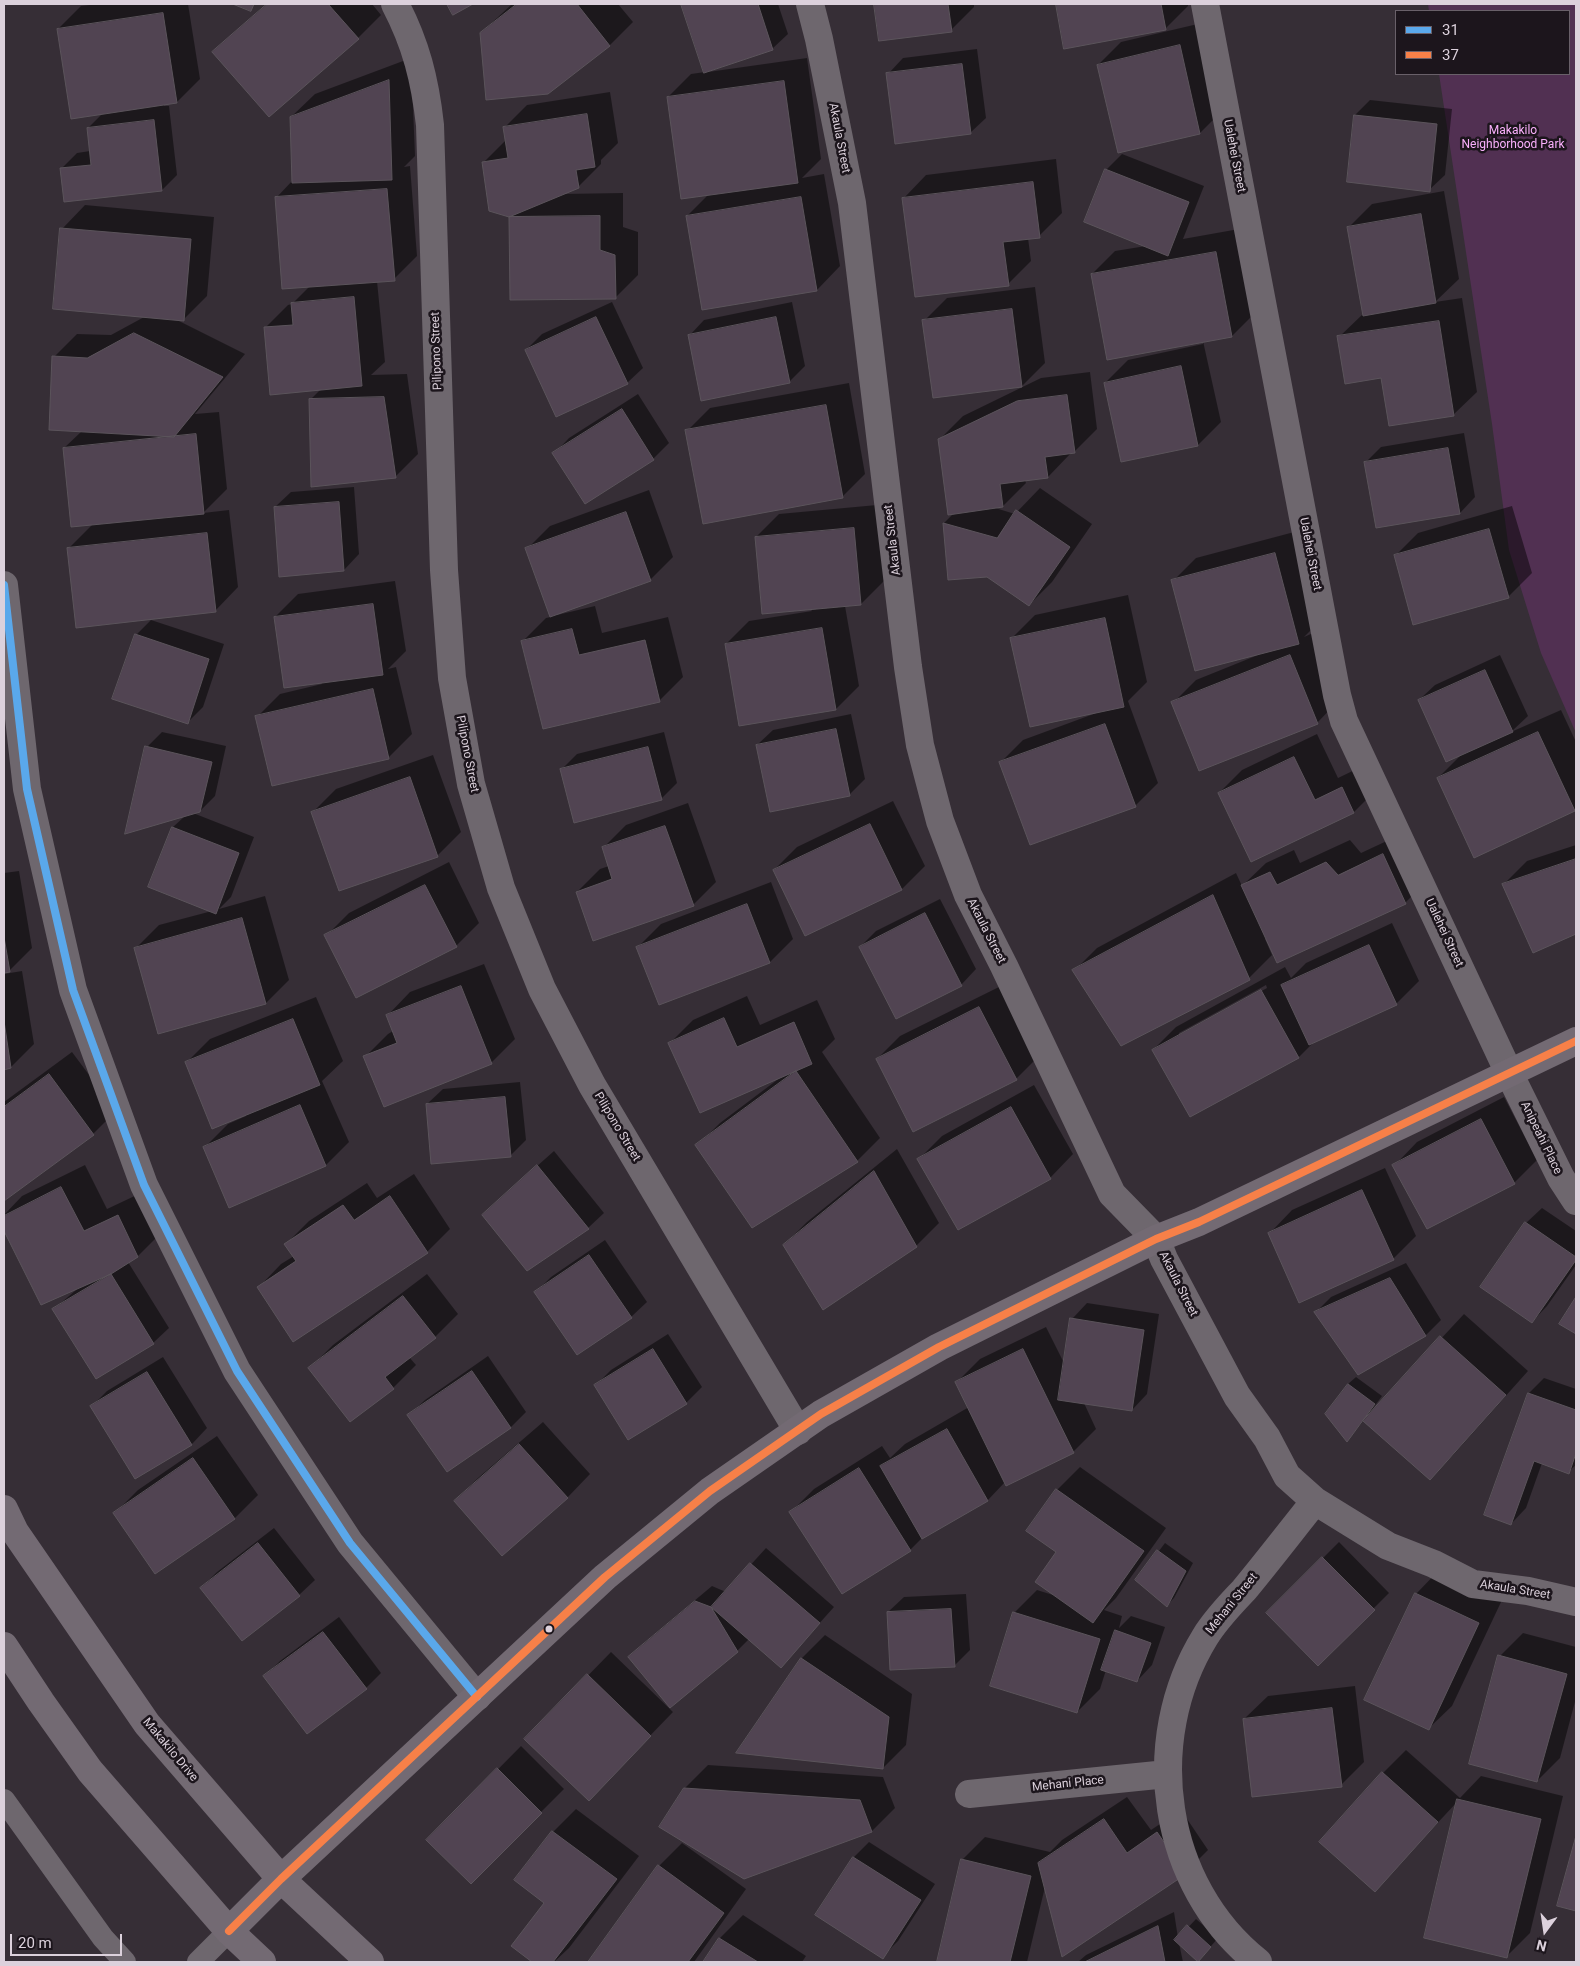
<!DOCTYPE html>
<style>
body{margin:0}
#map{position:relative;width:1580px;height:1966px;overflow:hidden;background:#362e36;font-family:Roboto,sans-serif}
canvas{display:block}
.frame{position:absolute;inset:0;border:5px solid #dcd1dc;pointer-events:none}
.legend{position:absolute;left:1395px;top:10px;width:175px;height:65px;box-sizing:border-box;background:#1c151c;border:1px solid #696069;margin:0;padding:6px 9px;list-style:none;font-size:15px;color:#dcd1dc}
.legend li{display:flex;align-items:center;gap:10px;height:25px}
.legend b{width:25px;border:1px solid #696069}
.north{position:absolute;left:1520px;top:1906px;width:50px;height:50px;-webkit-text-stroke:4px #1c151c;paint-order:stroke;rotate:194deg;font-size:14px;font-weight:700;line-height:20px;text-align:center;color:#dcd1dc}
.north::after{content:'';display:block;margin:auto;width:18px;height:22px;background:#dcd1dc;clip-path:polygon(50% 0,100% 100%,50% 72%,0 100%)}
.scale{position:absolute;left:10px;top:1934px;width:112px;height:22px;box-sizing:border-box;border:2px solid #dcd1dc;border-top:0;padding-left:6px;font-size:15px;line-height:18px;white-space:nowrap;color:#dcd1dc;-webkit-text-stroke:4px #1c151c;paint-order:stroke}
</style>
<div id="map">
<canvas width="1580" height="1966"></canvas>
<div class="frame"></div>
<ul class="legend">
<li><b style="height:6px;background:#5aa8eb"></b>31</li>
<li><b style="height:6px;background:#f78048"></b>37</li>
</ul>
<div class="north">N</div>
<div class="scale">20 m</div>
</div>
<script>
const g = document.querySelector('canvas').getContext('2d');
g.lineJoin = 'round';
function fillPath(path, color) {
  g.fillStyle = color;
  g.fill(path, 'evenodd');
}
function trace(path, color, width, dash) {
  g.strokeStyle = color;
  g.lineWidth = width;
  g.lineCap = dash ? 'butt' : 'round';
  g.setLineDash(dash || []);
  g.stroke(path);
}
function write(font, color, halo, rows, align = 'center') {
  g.font = font + ' Roboto,sans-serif';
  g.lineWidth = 5;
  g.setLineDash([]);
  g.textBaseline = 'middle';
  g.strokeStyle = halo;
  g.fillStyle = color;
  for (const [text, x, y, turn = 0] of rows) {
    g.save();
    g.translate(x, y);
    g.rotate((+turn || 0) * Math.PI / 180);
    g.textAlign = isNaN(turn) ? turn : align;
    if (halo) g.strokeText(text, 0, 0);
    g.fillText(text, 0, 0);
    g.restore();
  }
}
fillPath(new Path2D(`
 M1428 4H1576V733L1541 653 1509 550 1492 424 1439 74H1569V11H1429Z`), '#513052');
fillPath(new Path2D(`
 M98 4H188L200 79 177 102 164 104V106H169L177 175 162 190 62 168 77 153 90 151 88 128 103 113 58 29 81 6Z
 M266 4H372L381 15 358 38 270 115 214 52Z
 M512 4H618L633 22 610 45 547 93 481 33Z
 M682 4H778L788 34 772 49 708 72 807 58 821 159 802 178 824 174 840 266 817 290 687 216 709 194 668 97 691 74 705 72Z
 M875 4H974V7L951 30 880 40Z
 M1057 4H1188V6L1165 29 1065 47Z
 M1202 23 1223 110 1200 133 1119 151 1098 65 1121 42Z
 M977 49 986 118 970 133 888 74 903 58Z
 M411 58 415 156 404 167 410 166 417 256 394 279 377 281 385 362 371 375 407 374 418 454 395 477 310 400 321 389 265 328 288 305 292 304 310 286 276 198 293 180 291 117 315 94Z
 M610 92 618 143 601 160V164L578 187 562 194 623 193V227L638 232V275L615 298 510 218 513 214 483 163 506 140 504 128 527 105Z
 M1370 100 1452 109 1445 175 1429 190 1355 115Z
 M1122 154 1204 186 1183 239 1239 229 1255 313 1232 336 1203 341 1221 422 1198 445 1105 383 1128 360 1203 344V342L1092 274 1115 251 1146 246 1106 170Z
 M1056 159 1062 213 1039 236 1028 238 1031 261 1008 284 903 199 926 175Z
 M1444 191 1459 279 1435 302 1462 298 1477 392 1453 415 1339 337 1364 313 1349 227 1372 204Z
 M85 205 214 217 207 296 183 320 175 319 245 354 195 414 219 412 227 489 203 513 229 510 238 587 215 611 68 549 93 524 64 448 82 431 54 357 77 334 111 335 146 316 62 229Z
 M1035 287 1045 363 1022 386 924 321 947 298Z
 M612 302 643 368 627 383 526 350 542 334Z
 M792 302 805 366 789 382 689 336 704 320Z
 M1090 372 1097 429 1074 452 1071 453 1048 477 1025 480 1026 483 1003 506 992 507 1015 514 1040 488 1092 524 1052 582 1029 605 987 576 950 579 944 523 955 512 940 439 963 416 1041 378Z
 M849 383 865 474 842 497 687 431 710 408Z
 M638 394 669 443 653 459 585 503 554 454 569 438Z
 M1464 433 1475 497 1460 513 1365 463 1381 447Z
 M354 487 359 554 344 570 275 507 291 492Z
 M649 490 673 557 650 580 556 614 557 615 595 606 602 633 668 617 683 677 660 700 523 641 546 618 551 617 527 549 550 526Z
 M877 505 884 581 861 604 845 606 859 686 836 709 726 644 749 621 812 611 756 537 779 514Z
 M1512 506 1532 573 1509 596 1414 623 1395 556 1418 533Z
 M1298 531 1322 619 1304 637 1313 633 1340 699 1317 723 1173 703 1196 680 1258 655 1173 581 1196 558Z
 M395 581 406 651 388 669 396 667 412 734 389 757 257 717 280 694 322 684 275 617 298 594Z
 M1128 595 1147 682 1128 701 1158 783 1135 806 1000 763 1023 740 1099 712 1012 638 1035 615Z
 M151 620 224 644 203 707 187 723 136 635Z
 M1500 655 1528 716 1511 732 1561 710 1576 742V809L1574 810 1438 778 1463 753 1419 700 1435 685Z
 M851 714 865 779 849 795 757 745 773 730Z
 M162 732 226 746 215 796 200 811 193 813 254 837 231 897 219 909 265 896 289 980 266 1003 136 948 159 925 212 911 150 886 173 827 185 816 147 747Z
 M664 732 677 783 661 799 561 770 577 754Z
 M1317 734 1338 778 1365 765 1377 789 1354 812 1251 860 1219 793 1242 770Z
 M433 755 461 832 438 855 340 889 313 812 336 789Z
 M893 801 925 866 902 889 774 870 797 847Z
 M688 803 716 882 693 905 577 892 600 869 609 866 603 848 626 825Z
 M1406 832 1428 880 1405 903 1265 939 1272 955 1249 978 1074 971 1097 948 1236 873 1242 886 1266 863 1294 850 1300 863 1350 840 1361 853Z
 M1576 845V933L1534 951 1504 884 1527 861Z
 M449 862 479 923 456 946 326 936 349 913Z
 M19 871 32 948 9 971 4 972V873Z
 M771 882 793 939 770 962 659 1004 638 947 661 924Z
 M940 899 976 969 961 985 860 947 876 931Z
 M1392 923 1419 981 1396 1004 1315 1041 1299 1057 1190 1116 1153 1050 1176 1027 1285 967 1291 978 1306 963ZM1266 985 1267 988 1179 1036V1033Z
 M484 964 515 1039 491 1063 384 1105 365 1057 388 1034 393 1031 387 1016 410 992Z
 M22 971 34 1044 11 1067 4 1068V974Z
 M1003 985 1039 1056 1016 1079 877 1059 900 1036Z
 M747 996 760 1025 817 1000 835 1039 822 1052 880 1138 857 1161 697 1146 720 1123 781 1077 670 1043 693 1020Z
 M316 997 343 1061 322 1081 349 1142 326 1165 230 1206 205 1147 228 1124 246 1116 187 1062 210 1039Z
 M72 1052 116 1111 93 1134 4 1199V1102Z
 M520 1082 526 1140 510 1156 427 1104 443 1089Z
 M1034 1085 1073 1154 1050 1178 919 1159 942 1136Z
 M1504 1097 1537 1160 1514 1183 1394 1166 1417 1142Z
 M897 1149 939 1223 916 1246 784 1245 807 1222Z
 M554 1151 604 1213 588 1228 527 1269 499 1200Z
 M85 1165 107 1209 141 1193 161 1233 138 1256 128 1262 169 1328 153 1343 54 1309 76 1290 75 1288 42 1304 4 1228V1215L22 1196Z
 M1385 1168 1416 1236 1393 1259 1269 1234 1292 1210Z
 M414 1174 450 1229 427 1252 294 1340 258 1288 281 1264 294 1256 286 1244 309 1221 367 1183 377 1198Z
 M1542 1208 1576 1231V1265L1547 1306 1532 1322 1482 1287 1526 1223Z
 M605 1240 647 1302 631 1317 536 1292 551 1277Z
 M1406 1263 1441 1320 1426 1335 1358 1374 1316 1312 1331 1297Z
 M427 1274 458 1314 435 1337 409 1357 416 1365 393 1388 310 1368 333 1345Z
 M1087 1303 1159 1314 1147 1394 1132 1410 1084 1403 1096 1429 1073 1452 1005 1482 988 1500 924 1536 910 1550 842 1593 791 1512 814 1489 882 1446 890 1458 905 1444 969 1407 957 1382 980 1359 1046 1327 1065 1365 1072 1319Z
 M1464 1314 1528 1371 1453 1455 1430 1478 1364 1420 1348 1440V1384L1356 1377 1382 1396 1368 1415 1369 1416Z
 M668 1334 702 1387 686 1403 629 1438 595 1386 611 1370Z
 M488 1356 526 1412 511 1427 447 1470 409 1415 425 1400Z
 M163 1357 207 1428 192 1444 136 1478 92 1406 107 1391Z
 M1544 1378 1576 1389V1465L1568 1472 1542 1463 1526 1508 1511 1524 1529 1393Z
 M543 1422 590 1474 567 1498 455 1501 478 1478Z
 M217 1436 258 1495 235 1518 155 1572 115 1513 138 1490Z
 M1080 1467 1166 1528 1116 1598 1104 1610 1122 1616 1119 1628 1131 1616 1165 1627 1152 1665 1137 1681 1106 1670 1100 1689 1077 1712 1014 1613 1037 1590 1053 1595 1058 1552 1057 1490Z
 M274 1528 315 1580 299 1595 242 1639 201 1588 217 1572Z
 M1339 1542 1389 1593 1318 1664 1268 1613Z
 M1165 1543 1193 1563 1174 1598 1167 1605 1137 1580Z
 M766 1548 834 1607 781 1666 749 1639 737 1651 630 1657 645 1642 712 1586 726 1592Z
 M1439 1570 1502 1600 1452 1706 1428 1729 1366 1699 1416 1594Z
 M966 1594 970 1650 954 1666 888 1612 904 1597Z
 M339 1617 381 1673 366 1688 265 1676 280 1661Z
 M1523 1633 1576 1647V1698L1560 1758 1537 1781 1500 1656Z
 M825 1635 912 1694 906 1745 883 1768 738 1752 802 1658Z
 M611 1652 673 1712 611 1776 526 1739Z
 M1355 1686 1364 1762 1341 1785 1244 1719 1268 1696Z
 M521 1746 564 1789 471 1882 428 1840Z
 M1406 1750 1460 1798 1481 1776 1563 1796 1530 1933 1507 1956 1458 1801 1375 1890 1383 1773Z
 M708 1765 883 1777 895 1808 872 1831 744 1878 685 1788Z
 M1127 1797 1151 1830 1181 1810 1208 1850 1185 1873 1045 1887 1027 1962H938L962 1860 985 1837 1050 1852 1062 1840Z
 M576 1809 639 1856 569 1948 554 1962H534L513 1946 546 1903 516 1880 553 1832Z
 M1576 1841V1910L1559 1905Z
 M869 1842 935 1884 898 1941 882 1957 817 1914 854 1857Z
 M682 1843 746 1889 694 1962H590L659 1866Z
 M1174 1912 1178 1938 1196 1919 1218 1938 1205 1953 1179 1943 1183 1962H1078L1086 1955Z
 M743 1915 806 1956 802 1962H705L720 1938Z`), '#0007');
const building = new Path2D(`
 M233 4H254L251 11Z
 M267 4H328L359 39 269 117 212 52Z
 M447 4H473L453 15Z
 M517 4H577L610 46 548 94 486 100 480 33Z
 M681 4H758L773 50 704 73Z
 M874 4H948L952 32 879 41Z
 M1056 4H1161L1166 30 1064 49Z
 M163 13 177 103 71 119 57 29Z
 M1180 45 1200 134 1118 153 1097 65Z
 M962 64 971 134 895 144 886 73Z
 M389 80 392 180 292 183 290 117Z
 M784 81 798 183 681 199 667 97Z
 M587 114 595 167 576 170 579 188 509 217 489 211 482 162 508 158 503 127Z
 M1354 115 1437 124 1430 192 1347 182Z
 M154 120 162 191 64 202 60 168 91 165 87 128Z
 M1105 169 1189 202 1168 256 1084 222Z
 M1033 182 1040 238 1003 242 1009 286 915 297 902 198Z
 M387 189 395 281 282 289 275 197Z
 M801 197 817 291 702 310 686 216Z
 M1421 214 1436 303 1363 316 1347 227Z
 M600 216V250L615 255 616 299 510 300 509 217Z
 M60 228 191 239 184 321 53 309Z
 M1216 252 1232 337 1107 360 1091 274Z
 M354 297 362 386 270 395 264 327 293 325 291 303Z
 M1012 309 1022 387 933 398 922 320Z
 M596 317 628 384 556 417 525 350Z
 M776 317 790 383 701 401 688 335Z
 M1439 321 1454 416 1389 426 1381 378 1345 384 1337 336Z
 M134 333 223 377 174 437 49 430 52 356 87 358Z
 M1181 366 1198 446 1121 462 1104 383Z
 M1067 395 1075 453 1045 457 1048 478 1000 484 1003 507 948 515 938 439 1017 401Z
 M384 397 396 478 311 487 309 399Z
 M826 405 843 498 703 524 685 430Z
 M622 409 654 460 585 504 552 453Z
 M196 434 204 514 71 527 63 448Z
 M1448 448 1460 514 1376 528 1364 462Z
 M339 502 344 571 279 577 274 507Z
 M1016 510 1070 547 1029 606 987 577 948 580 943 523 997 538Z
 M626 512 651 581 550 617 525 548Z
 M854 528 861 605 762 614 755 537Z
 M1489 529 1509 598 1413 625 1394 555Z
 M207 533 216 612 76 628 67 548Z
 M1275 553 1299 644 1195 671 1171 580Z
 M373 604 383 675 284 688 274 617Z
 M1105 618 1124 707 1030 727 1010 638Z
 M822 628 836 710 739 726 725 644Z
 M572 629 579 655 645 640 660 702 543 729 521 641Z
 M135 634 209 659 188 724 112 699Z
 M1290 655 1318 724 1199 771 1171 702Z
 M1485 670 1513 732 1446 762 1418 700Z
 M373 689 389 759 272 786 255 716Z
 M1105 724 1136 807 1030 845 999 762Z
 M836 729 850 796 770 812 756 745Z
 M1538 732 1575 811 1474 858 1437 778Z
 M145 746 212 762 200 812 125 834Z
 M648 747 662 800 574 823 560 769Z
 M1294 757 1315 800 1342 787 1354 813 1251 862 1218 793Z
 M410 777 438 857 339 891 311 812Z
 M870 824 902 890 805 936 773 870Z
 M665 826 694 906 593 941 576 892 612 879 602 847Z
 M172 827 239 853 216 914 148 887Z
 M1383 854 1406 904 1277 963 1241 885 1270 872 1277 885 1326 862 1338 875Z
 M1576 859V934L1533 953 1502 884Z
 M425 885 457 947 356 998 324 935Z
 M1213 895 1250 980 1121 1046 1072 970Z
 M747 904 770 963 659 1005 636 947Z
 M925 913 962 986 896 1019 859 947Z
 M242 918 266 1004 158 1034 134 948Z
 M4 937 10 972 4 973Z
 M1369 945 1397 1005 1309 1045 1281 985Z
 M461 986 492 1064 384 1107 363 1056 397 1043 386 1015Z
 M1261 990 1299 1058 1190 1117 1152 1050Z
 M979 1007 1017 1080 913 1132 876 1059Z
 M724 1018 737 1047 794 1022 812 1064 700 1113 668 1043Z
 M293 1019 320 1085 212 1129 185 1062Z
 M4 1021 11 1068 4 1070Z
 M796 1071 858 1162 752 1228 695 1145Z
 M49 1074 94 1135 4 1201V1107Z
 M505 1097 511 1157 431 1164 426 1104Z
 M300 1105 326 1166 229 1208 203 1147Z
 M1011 1107 1051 1179 958 1230 917 1159Z
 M1481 1119 1515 1184 1427 1229 1392 1165Z
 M537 1165 589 1229 527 1271 482 1215Z
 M874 1171 917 1247 823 1310 783 1245Z
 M61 1187 84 1231 118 1215 138 1257 111 1274 41 1305 4 1231V1216Z
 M1362 1190 1394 1260 1299 1303 1268 1233Z
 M390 1196 428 1253 293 1342 257 1287 296 1261 284 1244 343 1205 354 1220Z
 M1525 1222 1576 1257V1260L1532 1323 1480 1287Z
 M589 1255 632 1318 577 1355 534 1292Z
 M111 1274 154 1344 96 1379 52 1309Z
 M1390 1278 1426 1336 1358 1375 1314 1312Z
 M403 1296 436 1338 385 1377 394 1389 350 1422 308 1368Z
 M1576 1297V1334L1559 1324Z
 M1070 1318 1144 1330 1132 1411 1058 1400Z
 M1440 1336 1506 1395 1430 1480 1363 1421Z
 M653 1349 687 1404 628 1440 594 1385Z
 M1023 1349 1074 1453 1006 1486 955 1382Z
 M472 1371 511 1428 447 1472 407 1415Z
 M147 1372 192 1445 135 1479 90 1406Z
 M1348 1384 1375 1404 1347 1442 1325 1414Z
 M1528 1393 1576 1410V1453L1569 1474 1534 1461 1511 1525 1484 1515Z
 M947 1429 988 1501 922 1539 880 1466Z
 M519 1444 568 1498 502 1556 454 1501Z
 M193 1458 235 1519 155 1574 113 1513Z
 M859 1468 911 1551 842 1594 789 1512Z
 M1056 1489 1144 1551 1093 1623 1035 1582 1056 1552 1026 1531Z
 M258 1543 300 1596 242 1641 200 1588Z
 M1157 1550 1186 1571 1167 1607 1135 1580Z
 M1322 1557 1375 1610 1318 1666 1266 1613Z
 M750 1563 820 1623 781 1668 711 1607Z
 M1415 1593 1479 1623 1429 1730 1364 1700Z
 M695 1601 711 1607 738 1652 670 1708 628 1657Z
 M951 1609 955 1667 890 1670 887 1612Z
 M1013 1612 1100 1639 1077 1713 990 1686Z
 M1115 1630 1151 1643 1137 1682 1101 1670Z
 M323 1632 367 1689 307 1734 263 1676Z
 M1498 1655 1567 1674 1537 1782 1469 1764Z
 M801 1658 889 1717 883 1769 736 1753Z
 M587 1674 651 1736 589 1801 524 1739Z
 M1332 1708 1342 1787 1252 1797 1243 1719Z
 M497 1768 542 1813 471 1884 426 1840Z
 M1382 1772 1438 1822 1375 1892 1319 1842Z
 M684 1788 860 1800 872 1832 744 1879 659 1827Z
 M1457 1799 1541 1819 1507 1958 1424 1938Z
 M1104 1819 1127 1853 1157 1832 1186 1874 1062 1957 1038 1863Z
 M552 1831 617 1879 553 1962H532L511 1946 544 1903 514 1880Z
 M1576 1836V1911L1557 1906Z
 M853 1857 921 1900 883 1959 815 1915Z
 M961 1859 1031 1876 1010 1962H937Z
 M658 1865 724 1913 688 1962H588Z
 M1187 1925 1211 1947 1198 1962 1174 1940Z
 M1158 1926 1165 1962H1085Z
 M719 1938 758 1962H703Z`);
fillPath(building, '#514452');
trace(building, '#5b545b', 1);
trace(new Path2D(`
 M4 1800 103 1938 125 1962
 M198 1962 229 1931`), '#6e676e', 22);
trace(new Path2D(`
 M395 4C416 44 425 80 430 125L444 570 452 678 471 784 501 888 542 989 592 1085 798 1431
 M810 4 819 39 852 203 908 667 920 745 940 821 968 895 1004 966 1112 1194 1156 1239 1164 1259 1237 1396 1267 1438 1287 1476 1315 1501 1388 1546 1434 1564 1473 1584 1528 1591 1576 1602
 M1205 4 1337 695 1344 721 1509 1073 1561 1178 1576 1201
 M4 585 27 789 73 990 144 1185 237 1371 350 1543 477 1697
 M969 1794 1167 1774
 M1258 1962C1161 1885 1141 1741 1205 1637 1216 1619 1230 1605 1244 1590 1268 1561 1291 1531 1315 1501`), '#6e676e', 28);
trace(new Path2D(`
 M4 1509 15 1532 147 1724 281 1879 370 1962
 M4 1646 41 1702 90 1771 229 1931 262 1962
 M229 1931 281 1879 605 1577 710 1491 821 1414 939 1347 1156 1239 1199 1222 1576 1041`), '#736a73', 28);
trace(new Path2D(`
 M4 585 27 789 73 990 144 1185 237 1371 350 1543 477 1697`), '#5aa8eb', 8);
trace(new Path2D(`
 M229 1931 281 1879 605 1577 710 1491 821 1414 939 1347 1156 1239 1199 1222 1576 1041`), '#f78048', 8);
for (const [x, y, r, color] of [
 [549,1629,4.5,"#dcd1dc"]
]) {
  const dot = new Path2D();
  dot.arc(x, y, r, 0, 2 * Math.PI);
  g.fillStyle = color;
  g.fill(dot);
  trace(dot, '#1c151c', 2);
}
write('12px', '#fab0fc', '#1c151c', [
 ["Makakilo",1513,131],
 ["Neighborhood Park",1513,145]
]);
write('12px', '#dcd1dc', '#1c151c', [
 ["Akaula Street",839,138,79],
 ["Ualehei Street",1234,156,79],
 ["Pilipono Street",437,351,-92],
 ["Akaula Street",893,540,-97],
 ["Ualehei Street",1310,554,79],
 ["Pilipono Street",467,754,79],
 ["Akaula Street",986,931,63],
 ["Ualehei Street",1444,933,65],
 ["Pilipono Street",617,1127,59],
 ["Anipeahi Place",1541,1138,64],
 ["Akaula Street",1178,1284,63],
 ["Akaula Street",1515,1590,9],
 ["Mehani Street",1232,1604,-51],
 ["Makakilo Drive",170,1750,50],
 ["Mehani Place",1068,1784,-6]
]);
</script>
